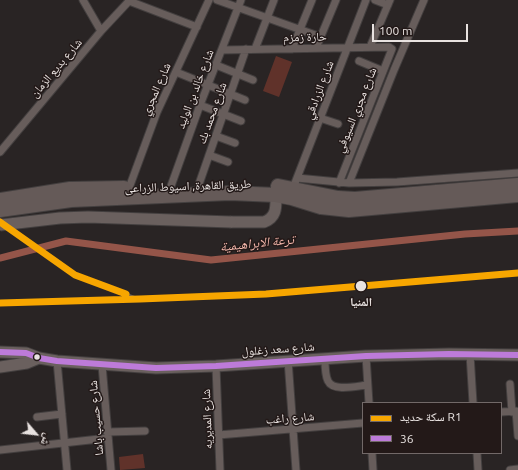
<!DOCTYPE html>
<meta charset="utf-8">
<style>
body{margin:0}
#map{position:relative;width:518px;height:470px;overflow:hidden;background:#292424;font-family:Ubuntu,"Noto Naskh Arabic",sans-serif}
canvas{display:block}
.legend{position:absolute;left:362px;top:402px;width:140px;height:52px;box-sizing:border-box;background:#231918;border:1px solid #726968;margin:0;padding:5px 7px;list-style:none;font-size:12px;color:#e8e2e0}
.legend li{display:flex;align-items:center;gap:8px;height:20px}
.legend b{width:20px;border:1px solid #726968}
.north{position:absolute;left:16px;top:414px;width:40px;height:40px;-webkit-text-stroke:3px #231918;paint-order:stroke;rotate:118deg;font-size:11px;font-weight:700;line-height:16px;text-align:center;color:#e8e2e0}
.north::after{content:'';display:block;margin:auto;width:14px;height:18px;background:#e8e2e0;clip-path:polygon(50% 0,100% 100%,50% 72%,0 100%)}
.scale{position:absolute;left:372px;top:24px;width:96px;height:18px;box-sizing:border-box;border:2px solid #e8e2e0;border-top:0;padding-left:5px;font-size:12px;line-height:14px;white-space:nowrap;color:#e8e2e0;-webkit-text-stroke:3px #231918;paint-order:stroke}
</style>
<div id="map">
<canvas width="518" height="470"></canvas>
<ul class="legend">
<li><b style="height:5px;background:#f7a600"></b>سكة حديد R1</li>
<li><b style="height:5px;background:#bd7bd9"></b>36</li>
</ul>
<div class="north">ش</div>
<div class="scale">100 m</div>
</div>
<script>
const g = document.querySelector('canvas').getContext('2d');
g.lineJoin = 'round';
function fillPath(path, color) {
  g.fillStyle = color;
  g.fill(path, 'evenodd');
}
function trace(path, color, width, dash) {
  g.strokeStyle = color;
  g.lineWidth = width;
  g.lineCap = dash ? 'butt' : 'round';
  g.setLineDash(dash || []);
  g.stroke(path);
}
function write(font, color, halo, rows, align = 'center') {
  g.font = font + ' Ubuntu,"Noto Naskh Arabic",sans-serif';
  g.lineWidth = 3;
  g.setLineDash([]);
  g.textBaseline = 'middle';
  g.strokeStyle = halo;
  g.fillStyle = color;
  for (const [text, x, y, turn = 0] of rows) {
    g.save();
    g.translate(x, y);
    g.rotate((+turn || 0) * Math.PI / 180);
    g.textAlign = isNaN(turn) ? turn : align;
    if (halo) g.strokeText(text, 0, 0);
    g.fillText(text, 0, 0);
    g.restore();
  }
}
fillPath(new Path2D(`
 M276 56 292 62 279 97 263 91Z
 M143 454 145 468 120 470 119 457Z`), '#60322a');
trace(new Path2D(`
 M0 258 66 241 211 260 465 234 518 231`), '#945549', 7);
const street = new Path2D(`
 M83 0 101 31
 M217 0 321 37
 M375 0 388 5
 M129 1 197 27
 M370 47 390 0
 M316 48 336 0
 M255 49 274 0
 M292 49 312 0
 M222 50 389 47 392 49 339 183
 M359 61 383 71
 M216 65 253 80
 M176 72 245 100
 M200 105 241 121
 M320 118 338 124
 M216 136 235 143
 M0 152 101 31 130 0
 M209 155 228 162
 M297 178 349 183 397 182 518 173
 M295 183 366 0
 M349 183 394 70 424 0
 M199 184 246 49
 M171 186 200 105 241 0
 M129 188 157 112 209 0
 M470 354 473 403
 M366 356 369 403
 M325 359C325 365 325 375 328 381 333 392 357 386 367 385
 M288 360 296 470
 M57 361 67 470
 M102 365 111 470
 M216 366 220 470
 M510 384 512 412
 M516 411 518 436
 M501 412 516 411
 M37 417 62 414
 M107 432 145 431
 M218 435 363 423
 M0 450 108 438
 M372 453 373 470
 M477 453 478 470
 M510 470 518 469`);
const secondary = new Path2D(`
 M231 222H264C277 217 276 207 276 195
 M0 352 26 353 39 358 57 361 156 368 216 366 366 356 449 354 518 355
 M0 367 27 363 39 358`);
const highway = new Path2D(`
 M278 186 338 198 355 199 518 185
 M0 200 70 189 124 188
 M0 210 71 200 230 193 276 195 292 198 321 207 349 210 518 195`);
trace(street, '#433f3f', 9);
trace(secondary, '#433f3f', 13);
trace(highway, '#433f3f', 16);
trace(street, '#675d5b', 7);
trace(secondary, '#6a605e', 11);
trace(highway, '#655a58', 14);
trace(new Path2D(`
 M10 229 75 275 140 299`), '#645d5b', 2);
const secondaryBridge = new Path2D(`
 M0 225 60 218 88 217 231 222`);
trace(secondaryBridge, '#433f3f', 13, []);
trace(secondaryBridge, '#6a605e', 11);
trace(new Path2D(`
 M0 352 26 353 39 358 57 361 156 368 216 366 366 356 449 354 518 355`), '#bd7bd9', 6);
trace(new Path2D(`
 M0 222 75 275 126 294
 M0 303 140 299 266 294 518 273`), '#f7a600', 7);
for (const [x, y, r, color] of [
 [361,286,6,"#e8e2e0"],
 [37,357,3.5,"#e8e2e0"]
]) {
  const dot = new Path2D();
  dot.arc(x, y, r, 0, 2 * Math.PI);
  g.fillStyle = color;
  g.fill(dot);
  trace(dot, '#231918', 1.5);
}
write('12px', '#e8e2e0', '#231918', [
 ["حارة زمزم",305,37,-1],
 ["شارع بديع الزمان",56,68,-50],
 ["شارع المجري",156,89,-66],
 ["شارع خالد بن الوليد",195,89,-69],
 ["شارع الزرادقي",319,90,-69],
 ["شارع مجري السيوفي",356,110,-68],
 ["شارع محمد بك",212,113,-70],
 ["طريق القاهرة, اسيوط الزراعى",188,186,-2],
 ["شارع سعد زغلول",278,349,-4],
 ["شارع حسيب باشا",96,418,-95],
 ["شارع راغب",290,418,-4],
 ["شارع المديريه",207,419,-92]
]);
write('bold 12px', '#e8e2e0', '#231918', [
 ["المنيا",361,302]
]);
write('italic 13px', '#f8baae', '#231918', [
 ["ترعة الابراهيمية",257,243,-6]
]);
</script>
